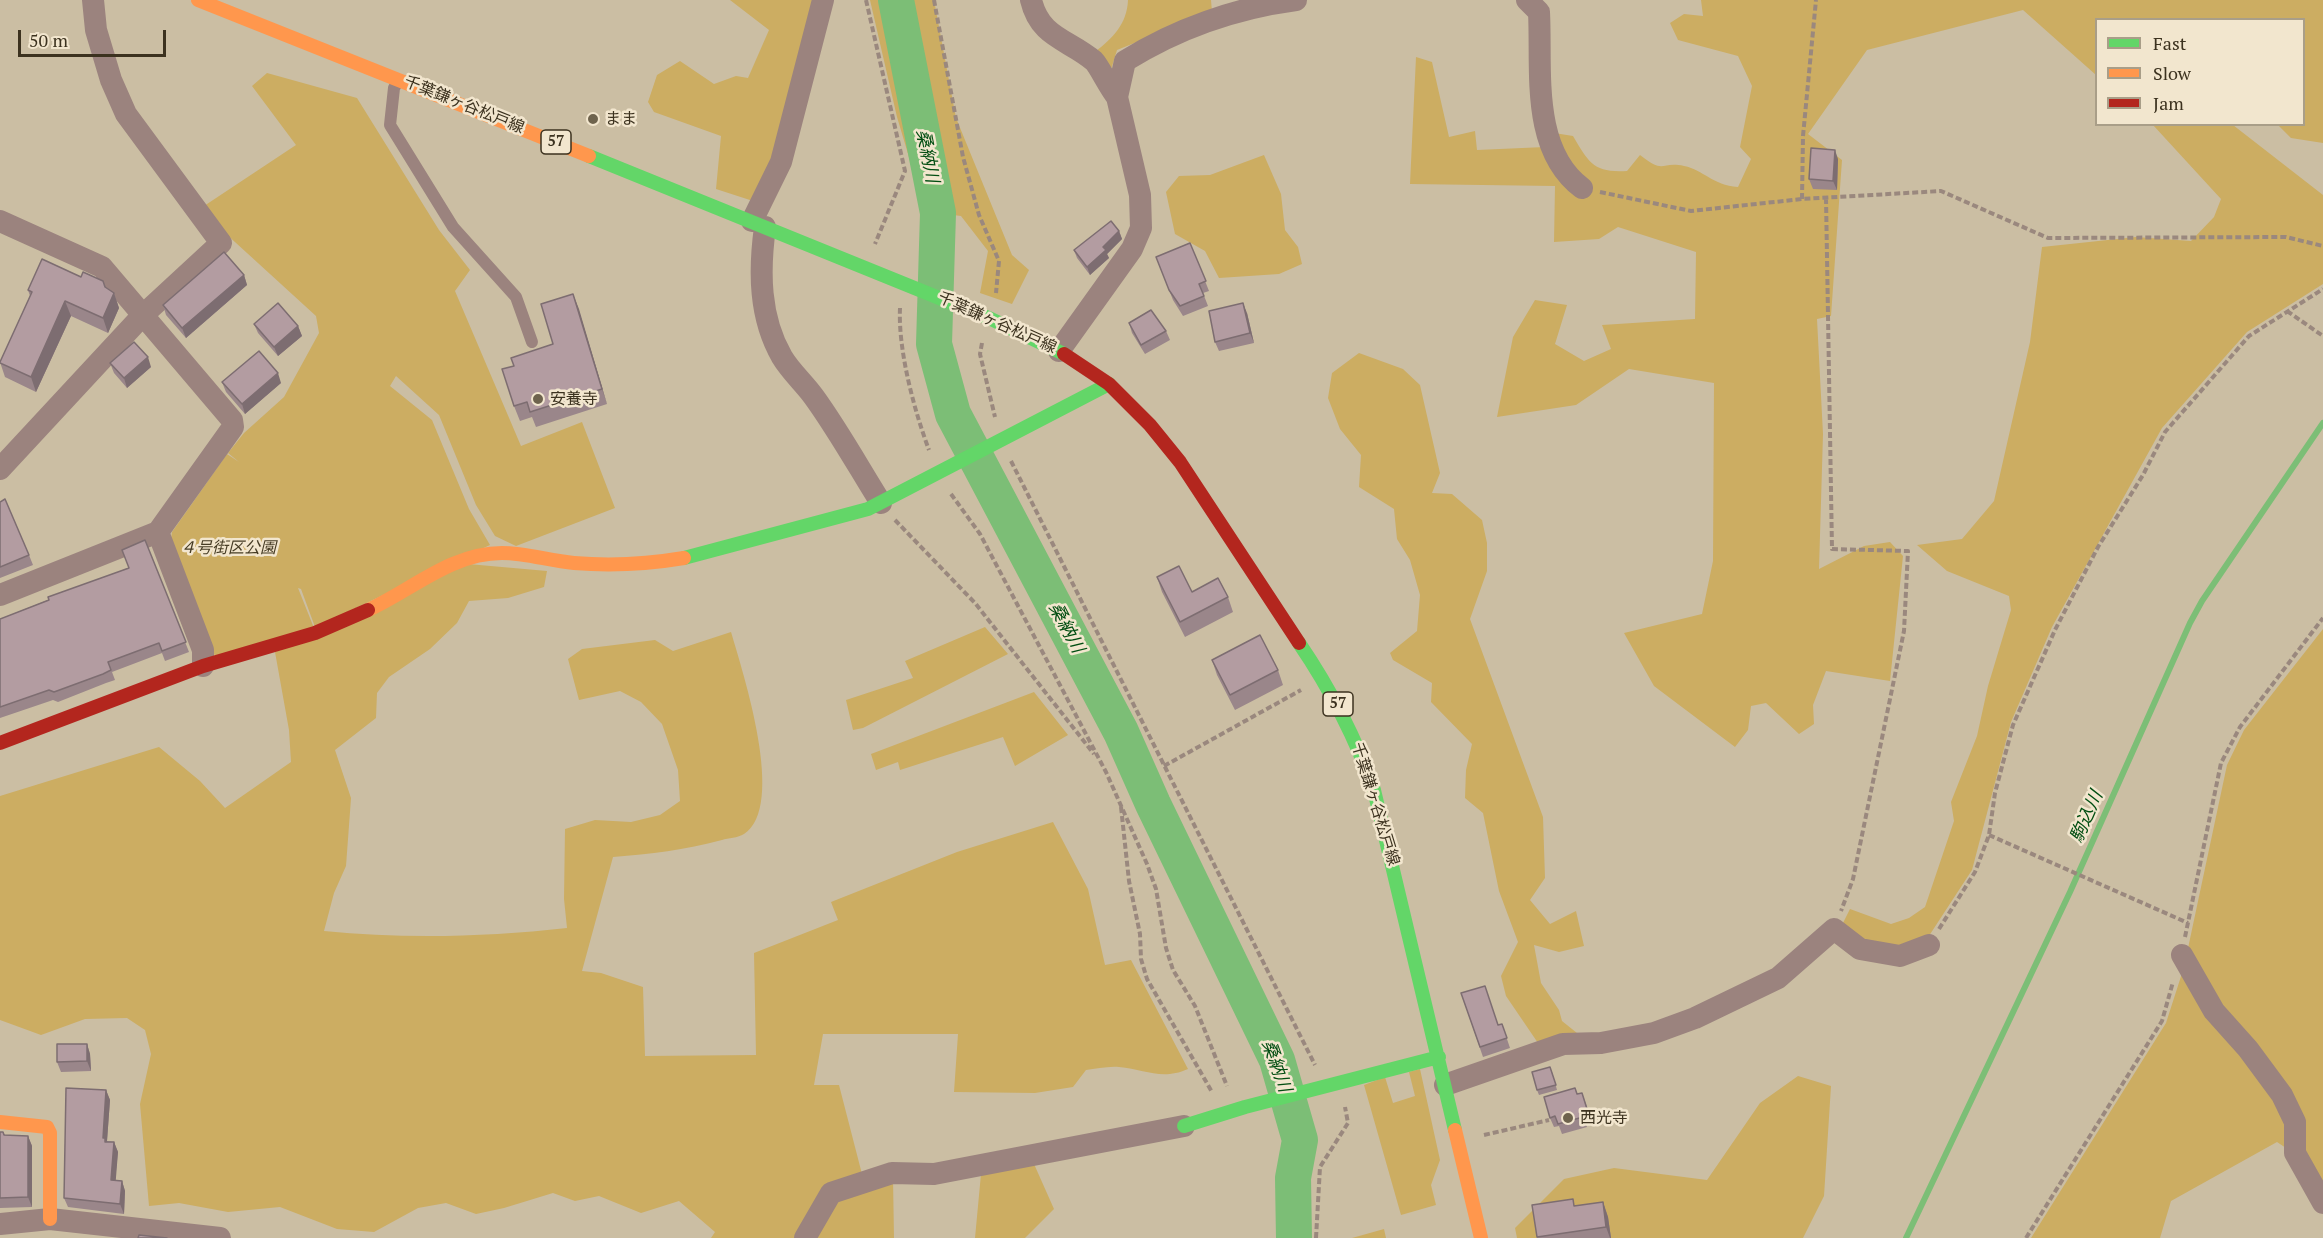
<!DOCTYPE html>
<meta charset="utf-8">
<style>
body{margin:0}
#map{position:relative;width:2323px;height:1238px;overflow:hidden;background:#cbbea3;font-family:"PT Serif",serif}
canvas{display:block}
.legend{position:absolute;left:2095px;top:18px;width:210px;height:108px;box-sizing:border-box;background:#f2e6ce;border:2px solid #a99e88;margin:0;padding:8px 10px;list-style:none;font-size:18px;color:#3c321f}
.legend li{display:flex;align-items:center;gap:12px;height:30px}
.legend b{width:30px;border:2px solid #a99e88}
.scale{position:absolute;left:18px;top:30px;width:148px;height:27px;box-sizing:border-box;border:3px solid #3c321f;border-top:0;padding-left:8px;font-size:18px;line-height:21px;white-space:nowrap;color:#3c321f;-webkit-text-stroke:4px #f2e6ce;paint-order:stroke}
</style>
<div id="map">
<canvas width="2323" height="1238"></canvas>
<ul class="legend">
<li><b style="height:8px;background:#63d668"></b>Fast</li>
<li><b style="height:8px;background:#ff974d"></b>Slow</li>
<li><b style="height:8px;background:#b3261e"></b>Jam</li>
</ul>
<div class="scale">50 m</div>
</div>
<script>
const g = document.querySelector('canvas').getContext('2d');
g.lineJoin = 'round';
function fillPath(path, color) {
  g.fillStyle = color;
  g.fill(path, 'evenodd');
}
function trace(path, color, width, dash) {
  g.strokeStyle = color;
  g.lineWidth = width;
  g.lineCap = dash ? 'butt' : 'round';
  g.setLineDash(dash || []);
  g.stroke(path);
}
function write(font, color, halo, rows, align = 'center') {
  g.font = font + ' "PT Serif","Noto Sans JP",serif';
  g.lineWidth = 5;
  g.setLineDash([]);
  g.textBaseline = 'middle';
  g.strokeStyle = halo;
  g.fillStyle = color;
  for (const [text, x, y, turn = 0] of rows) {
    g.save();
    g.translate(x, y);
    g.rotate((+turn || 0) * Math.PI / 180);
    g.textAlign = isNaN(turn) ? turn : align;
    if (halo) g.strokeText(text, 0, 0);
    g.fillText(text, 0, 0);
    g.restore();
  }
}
fillPath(new Path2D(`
 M730 0H817L777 162 753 201 716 189 721 136 654 112 648 102 657 75 680 61 714 84 736 76 748 78 769 30Z
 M870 0H934L956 118 1012 255 1029 270 1012 304 980 293 988 251 961 216 938 213 923 204 897 117Z
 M1128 0H1211L1212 12 1117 50 1110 73 1095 52C1113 38 1127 24 1128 0Z
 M1701 0H2323V143L2291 138 2278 125 2304 124V20H2096V75L2023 10 1867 50 1808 134 1842 160 1831 316 1817 319 1823 434 1819 569 1864 546 1890 542 1903 556 1890 681 1826 671 1813 705 1814 724 1799 734 1766 703 1751 706 1748 730 1735 747 1654 686 1624 633 1702 614 1713 561 1714 383 1629 369 1576 405 1497 417 1513 337 1535 300 1567 305 1555 344 1584 361 1611 349 1602 325 1695 319 1696 252 1618 227 1599 239 1554 242 1555 186 1410 184 1416 57 1432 62 1449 137 1475 131 1477 150 1545 147 1548 132 1573 136C1589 163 1594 173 1627 171L1640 155C1665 175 1660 161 1684 166 1704 170 1712 185 1738 187L1751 159 1740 147 1752 86 1738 56 1678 40 1670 23 1684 14 1703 16Z
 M267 73 357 98 439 230 470 270 455 291 521 446 582 422 615 508 516 546 495 536 476 505 439 415 396 376 390 386 432 420 469 509 490 545 315 627 301 589 298 588 314 628 216 659 171 539 172 532 227 454 239 462 228 453 244 433 284 397 319 333 316 316 224 232 204 206 296 145 252 86Z
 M2153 125H2233L2323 195V284L2247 332 2162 428 2052 627 2011 722 1972 870 1925 942 1900 952 1860 943 1841 927 1850 909 1891 924 1909 918 1925 907 1954 821 1951 802 1977 736 1988 686 2011 610 2009 596 1947 571 1917 545 1962 539 1994 501 2030 342 2042 247 2136 237 2191 241 2214 217 2221 199Z
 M1264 155 1281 194 1285 230 1298 247 1302 264 1279 274 1219 278 1205 251 1175 234 1166 192 1179 176 1210 175Z
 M1359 353 1403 369 1420 385 1440 473 1432 493 1452 494 1482 520 1487 543V571L1470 619 1543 817 1545 878 1530 900 1550 924 1576 911 1584 946 1559 952 1534 945 1541 983 1559 1010 1562 1021 1577 1033 1538 1043 1506 996 1501 976 1518 942 1499 891 1483 813 1465 798 1466 770 1472 744 1431 702 1432 683 1393 660 1390 653 1417 631 1420 595 1410 560 1397 539 1394 509 1359 487 1361 455 1340 429 1328 398 1332 373Z
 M468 564 547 571 544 587 508 598 469 601 457 623 430 649 389 677 377 693 376 718 335 750 351 798 350 812 346 866 334 893 324 931C404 939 487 937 567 928L564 899 565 829 595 820 631 822 660 815 680 801 678 770 662 724 641 702 620 691 579 700 568 659 582 649 655 640 673 651 731 632C743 673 787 807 744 834 738 838 728 838 722 840 684 850 651 854 613 857L582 971 601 973 643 987 645 1056 756 1055 754 953 838 920 831 902 957 852 1053 822 1088 889 1105 965 1131 960 1188 1069C1161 1081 1145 1069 1119 1067 1108 1066 1096 1069 1086 1070L1073 1087 1035 1093 954 1092 958 1034H823L814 1085H839L863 1178 798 1238H711L715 1232 679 1201 641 1213 599 1196 575 1201 553 1193 504 1208 476 1214 446 1203 418 1208 374 1232 337 1229 280 1207 228 1212 179 1203 149 1206 140 1104 151 1054 145 1030 127 1018 85 1019 41 1035 0 1020V796L159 747 200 781 225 808 291 762 289 730 275 652Z
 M985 627 1008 654 863 728 853 730 846 700 913 678 905 661Z
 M2323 629V1195L2292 1152 2277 1142 2171 1201 2160 1238H2031L2166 1023 2184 967 2227 765 2244 730Z
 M1034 692 1068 735 1015 766 1003 737 900 770 898 762 876 770 871 754Z
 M1420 1069 1440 1160 1431 1185 1436 1205 1401 1215 1364 1085 1385 1077 1393 1103 1415 1096 1409 1072Z
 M1798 1076 1831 1086 1824 1196 1803 1238H1517L1515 1228 1564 1179 1614 1168 1707 1180 1760 1103Z
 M1034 1164 1054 1209 1025 1238H975L981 1174Z
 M893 1178 894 1238H810L834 1197Z
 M1384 1229 1386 1238H1352Z`), '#ccad62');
trace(new Path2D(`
 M1906 1238 2070 892 2190 623 2202 601 2323 423`), '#7cbe76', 6);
trace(new Path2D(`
 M896 0 938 213 934 344 953 414 1121 732 1153 804 1277 1060 1300 1140 1293 1178 1294 1238`), '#7cbe76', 36);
trace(new Path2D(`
 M866 0 905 171 875 244
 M934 0 963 157 979 215 999 261 996 293
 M1600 192 1691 211 1802 199 1941 191 2048 238 2286 237 2323 246
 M1826 198 1832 549 1908 551 1904 631 1853 879 1841 911
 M1802 199 1803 136 1816 0
 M900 308C898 350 914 410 929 450
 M2287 311 2323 336
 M982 343 980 354 995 417
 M1011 461 1315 1065
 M951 494 980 534 1106 772 1147 864 1156 889 1166 948 1173 970 1195 1006 1227 1086
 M895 520 975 603 1094 754
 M1164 766 1301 690
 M1121 807 1129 881 1140 934 1141 959 1147 979 1212 1092
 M1989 835 2188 923
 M1939 929 1975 872 1989 835 1995 793 2013 725 2055 630 2098 547 2143 475 2165 432 2249 336 2323 289
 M2185 937 2221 763 2240 727 2323 618
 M1484 1135 1549 1120
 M1316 1238 1320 1167 1348 1123 1345 1107
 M2026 1238 2162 1021 2173 982`), '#9a887e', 4, [6, 3]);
trace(new Path2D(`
 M399 80 394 88 390 125 453 227 516 297 532 342`), '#9b837e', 12);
trace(new Path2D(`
 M1031 0C1040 38 1068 39 1094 61 1099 66 1110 89 1117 97
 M1527 0 1539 12C1542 69 1530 149 1582 188
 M0 221 102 267 232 420 233 427 158 532 0 595
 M752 221 781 162 823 0
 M765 227C759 271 759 317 782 357 791 372 804 383 814 397 838 430 859 468 881 503
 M1059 351 1132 249 1141 228 1140 195 1117 97 1125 61C1176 29 1236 8 1296 0
 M0 469 142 316 221 243 126 114 111 80 96 30 93 0
 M158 532 203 650V666
 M2182 955 2214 1011 2248 1049 2282 1095 2295 1122V1153L2323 1203
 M1445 1085 1563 1044 1601 1043 1654 1033 1695 1018 1778 978 1834 929 1860 949 1900 956 1929 945
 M0 1224 50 1219 220 1238
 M805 1238 831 1193 892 1173 934 1174 1184 1126`), '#9b837e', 22);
trace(new Path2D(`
 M589 156 991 319 1064 354
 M684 558 868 509 1109 384
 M1299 643C1331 690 1355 736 1374 790L1455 1130
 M1184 1126 1245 1107 1439 1057`), '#63d668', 14);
trace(new Path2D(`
 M198 0 589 156
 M368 610C412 590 451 553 502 553 526 553 550 561 574 563 611 566 648 564 684 558
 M0 1122 47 1127 50 1133V1219
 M1455 1130 1481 1238`), '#ff974d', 14);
trace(new Path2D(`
 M1064 354 1109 384 1150 425 1180 462 1299 643
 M0 743 203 666 315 633 368 610`), '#b3261e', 14);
fillPath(new Path2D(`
 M1838 159 1837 190 1813 189 1809 179Z
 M1119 231 1122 239 1107 254 1109 258 1090 275 1077 258 1074 250Z
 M1190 243 1209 291 1203 293 1208 306 1183 316 1173 300 1156 257Z
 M244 275 247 285 186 338 166 315 163 305Z
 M81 277 103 281 106 288 114 293 119 308 108 333 71 316 36 392 5 377 0 362 30 296 28 290Z
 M573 294 607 404 536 427 532 417 520 421 514 406V366L553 344Z
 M1247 313 1254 343 1219 351 1215 342Z
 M1129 323 1166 331 1170 340 1145 354 1132 333Z
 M254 324 298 326 302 336 278 356 258 333Z
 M110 363 151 367 127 388 114 373Z
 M222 382 281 383 245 414 226 392Z
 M0 502 29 555 33 565 0 578Z
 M145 540 189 652 165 661 162 653 112 672 115 680 106 683 58 702 53 700 0 718V619L128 568Z
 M1157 577 1192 592 1228 597 1233 612 1185 637 1162 592Z
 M1212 660 1278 670 1283 685 1235 710 1217 675Z
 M1461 993 1498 1025 1502 1024 1510 1048 1483 1057Z
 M87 1044 90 1054 91 1071 61 1072 57 1062Z
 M1552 1072 1557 1090 1539 1095 1537 1090Z
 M106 1090 110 1100 107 1141 114 1142 118 1152 115 1180 122 1181 125 1191 124 1214 68 1207 64 1198Z
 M1582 1093 1591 1118 1585 1120 1587 1127 1562 1134 1559 1126 1554 1127 1550 1118 1577 1094Z
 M0 1132H3L5 1135 28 1136 32 1146V1207L0 1208Z
 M1603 1202 1608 1217 1611 1238H1537V1237Z`), '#9a868a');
fillPath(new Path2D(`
 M1835 150 1838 159 1837 190 1833 181Z
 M1119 231 1122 239 1107 254 1109 258 1090 275 1087 267 1103 247Z
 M244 275 247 285 186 338 182 328Z
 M103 281 109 296 114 293 119 308 108 333 103 318 105 287Z
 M573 294 579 309 607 404 602 389Z
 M65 301 71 316 36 392 31 377Z
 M1243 303 1247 313 1254 343 1250 333Z
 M298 326 302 336 278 356 274 347Z
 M148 357 151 367 127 388 124 378Z
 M278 373 281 383 245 414 242 404Z
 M87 1044 90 1054 91 1071 87 1061Z
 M106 1090 110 1100 107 1141 109 1148 103 1138Z
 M28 1136 32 1146V1207L28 1197Z
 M114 1142 118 1152 115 1190 111 1180Z
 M122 1181 125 1191 124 1214 120 1204Z
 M1603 1202 1608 1217 1611 1238H1610L1606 1227Z`), '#7d6d71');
const building = new Path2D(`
 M1811 148 1835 150 1833 181 1809 179Z
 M1111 221 1119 231 1103 247 1106 250 1087 267 1074 250Z
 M1190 243 1206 281 1199 284 1204 296 1180 306 1169 290 1156 257Z
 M224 252 244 275 182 328 163 305Z
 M42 259 81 277 83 272 103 281 105 287 114 293 103 318 65 301 31 377 0 363V362L32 292 28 290Z
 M573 294 602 389 530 412 527 402 514 406 502 369 514 366 511 358 553 344 541 304Z
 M278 303 298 326 274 347 254 324Z
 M1243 303 1250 333 1215 342 1209 311Z
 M1151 310 1166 331 1141 345 1129 323Z
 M134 342 148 357 124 378 110 363Z
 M259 351 278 373 242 404 222 382Z
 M5 499 29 555 0 567V502Z
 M145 540 186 642 162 651 159 643 108 662 111 670 103 674 54 692 49 690 0 707V619L49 600 48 597 129 568 122 550Z
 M1179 566 1192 592 1218 578 1228 597 1180 622 1157 577Z
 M1260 635 1278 670 1230 695 1212 660Z
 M1485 986 1498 1025 1502 1024 1507 1038 1480 1047 1461 993Z
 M57 1044H87V1061L57 1062Z
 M1550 1067 1556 1085 1537 1090 1532 1072Z
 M66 1088 106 1090 103 1138H105V1142H114L111 1180 122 1181 120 1204 64 1198Z
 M1575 1088 1577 1094 1582 1093 1587 1109 1581 1111 1583 1117 1558 1124 1555 1116 1550 1118 1544 1097Z
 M0 1132H3L4 1135 28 1136V1197L0 1198Z
 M1573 1199 1574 1206 1603 1202 1606 1227 1537 1237 1532 1205Z
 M139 1235 167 1238H138Z`);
fillPath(building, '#b39ca1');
trace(building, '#7d6d71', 1.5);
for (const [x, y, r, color] of [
 [593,119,6,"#6e634d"],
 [538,399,6,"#6e634d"],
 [1568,1118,6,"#6e634d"]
]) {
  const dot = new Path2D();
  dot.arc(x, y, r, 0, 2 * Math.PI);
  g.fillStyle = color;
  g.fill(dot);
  trace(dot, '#f2e6ce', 2);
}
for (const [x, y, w] of [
 [556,142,30],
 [1338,704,30]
]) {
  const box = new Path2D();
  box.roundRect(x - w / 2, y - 12, w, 24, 4.5);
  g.fillStyle = '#f2e6ce';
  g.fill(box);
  trace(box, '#3c321f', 1.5);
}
write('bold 15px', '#3c321f', null, [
 ["57",556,142],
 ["57",1338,704]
]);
write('16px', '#3c321f', '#f2e6ce', [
 ["千葉鎌ヶ谷松戸線",464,105,22],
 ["千葉鎌ヶ谷松戸線",997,323,24],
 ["千葉鎌ヶ谷松戸線",1375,804,73]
]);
write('16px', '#3c321f', '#f2e6ce', [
 ["まま",605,119],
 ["安養寺",550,399],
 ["西光寺",1580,1118]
], 'left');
write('italic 16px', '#463c25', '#f2e6ce', [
 ["４号街区公園",228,548]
]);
write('italic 18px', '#024e12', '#f2e6ce', [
 ["桑納川",927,156,79],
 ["桑納川",1066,628,62],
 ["駒込川",2087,817,-66],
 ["桑納川",1276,1066,70]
]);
</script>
